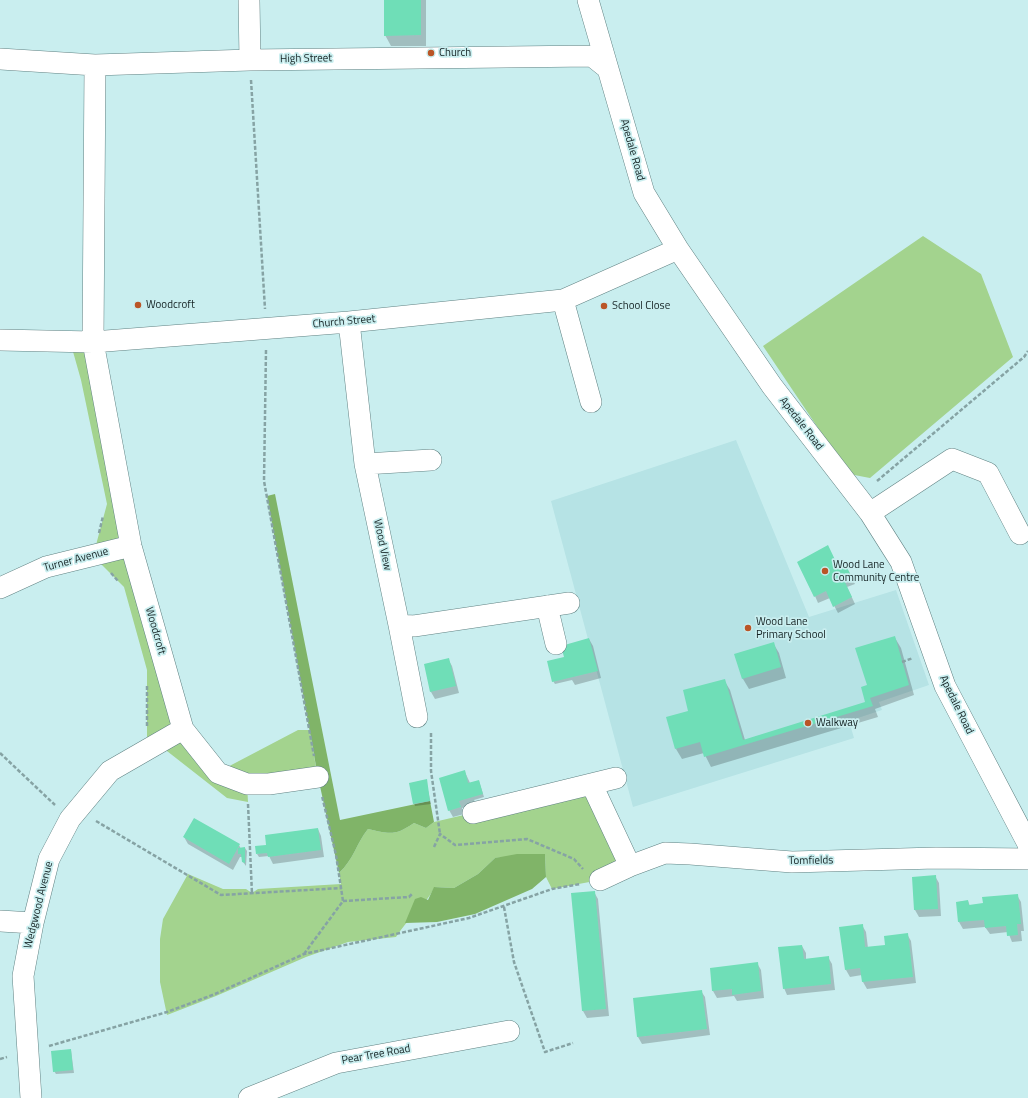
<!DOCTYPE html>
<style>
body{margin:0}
canvas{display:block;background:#c9eeef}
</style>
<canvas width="1028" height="1098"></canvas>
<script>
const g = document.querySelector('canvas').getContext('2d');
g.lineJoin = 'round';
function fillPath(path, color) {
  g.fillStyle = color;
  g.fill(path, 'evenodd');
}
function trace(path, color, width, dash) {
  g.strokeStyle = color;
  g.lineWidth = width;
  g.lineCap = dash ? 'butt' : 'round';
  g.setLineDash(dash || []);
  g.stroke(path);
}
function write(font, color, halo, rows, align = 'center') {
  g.font = font + ' "Titillium Web",sans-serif';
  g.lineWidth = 3.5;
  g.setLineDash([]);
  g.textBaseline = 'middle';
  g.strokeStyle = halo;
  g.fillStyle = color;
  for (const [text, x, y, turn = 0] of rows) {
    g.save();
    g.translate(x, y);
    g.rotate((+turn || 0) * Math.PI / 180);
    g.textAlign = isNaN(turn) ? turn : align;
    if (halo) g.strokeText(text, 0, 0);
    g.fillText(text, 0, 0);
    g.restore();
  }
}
fillPath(new Path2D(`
 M736 440 809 617 896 590 929 685 879 702 882 710 849 721 854 738 633 807 551 501Z`), '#b6e3e5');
fillPath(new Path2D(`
 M923 236 981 274 1013 357 870 478 849 474 763 346Z
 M70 341 93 342 183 729 218 772 298 730H309L318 777 247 784 248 802 227 798 158 744 147 750V670L124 587 93 556 107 504 81 380Z
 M592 785 630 866 600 880 552 889 546 877 545 854 495 858 478 874 454 888 435 887C425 906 408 918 396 937L348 942 306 957 216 996 167 1015 160 982V939L163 919 188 874 223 889H246L252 893 258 889 341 884 339 873C354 859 356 844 368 829 390 834 395 836 414 823L426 828 434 822Z`), '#a3d38e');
fillPath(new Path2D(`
 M275 494 340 820 430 801 434 822 426 828 414 823C395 836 390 834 368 829 356 844 354 859 339 873L318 777 267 496Z
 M517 854H545L546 877 532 889 475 914 437 922 405 923 415 899 421 897 428 900 434 887 454 888 478 874 495 858Z`), '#80b468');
fillPath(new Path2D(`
 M385 0H426V46H391L385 35Z
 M844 564 855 584 847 587 855 604 838 613 830 598 818 603 815 596 838 567Z
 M895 638 901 648 914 695 875 709 878 717 711 767 704 753 682 759 676 749 689 712 724 680 730 690 745 740 867 703 868 686Z
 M589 639 593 646 601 678 575 685 572 680 555 684 553 681 565 658Z
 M773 643 779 653 786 678 749 689 743 679 736 655Z
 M448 659 452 666 459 693 435 699 431 692 425 665Z
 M465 772 470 783 479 781 484 797 474 800 476 804 462 808 464 814 453 817 449 810Z
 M426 781 431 804 415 806 414 803Z
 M318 829 321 836 324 857 273 864 269 856 259 857 257 854Z
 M184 837 239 845 241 849 245 848 247 851 246 866 243 862 242 857H240L233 870 188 844Z
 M935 876 939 883 941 916 919 917 915 910 913 878Z
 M594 892 598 899 609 1016 587 1018 583 1011 572 894Z
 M1017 895 1021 902 1024 931H1021L1022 941 1012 942 1008 932 990 934 985 927 963 929 959 922 958 902 968 901 970 906 984 904Z
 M862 925 866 932 868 948 886 946 907 934 911 941 916 983 867 989 863 982 862 975 850 977 846 970Z
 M802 946 806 953V960L828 957 832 964 835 990 787 995 784 988Z
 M757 963 761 970 764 998 737 1001 734 996 717 998 713 991 711 969Z
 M701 991 705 997 710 1035 642 1044 638 1037 634 999Z
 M71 1050 74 1073 56 1074 54 1071Z`), '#0003');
fillPath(new Path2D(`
 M384 0H421V35L384 36Z
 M828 545 838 566 844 562 852 577 844 580 852 597 833 607 826 591 814 597 797 562Z
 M895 636 909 685 870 698 873 706 704 757 700 742 675 749 666 717 688 711 683 690 725 679 743 740 865 702 861 687 867 685 855 648Z
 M589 638 598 671 552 682 547 661 564 657 561 646Z
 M774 642 781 667 742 679 734 654Z
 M449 658 456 686 430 692 424 664Z
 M465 770 468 783 479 780 483 794 459 801 461 807 448 811 439 778Z
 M427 779 430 801 413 804 409 783Z
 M194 818 240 844 229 864 183 837Z
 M318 828 321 850 268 857 267 853 256 854 255 846 266 845 265 835Z
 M245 847V863L242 862 241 854H238V848Z
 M936 875 938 909 914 910 912 877Z
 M595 891 606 1009 582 1011 571 893Z
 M1018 894 1021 924H1017L1018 935 1007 936 1006 926 985 928 984 920 958 922 956 902 968 900 969 905 983 903 982 897Z
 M863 924 865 947 885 945 884 936 908 933 913 977 862 982 860 968 845 970 839 927Z
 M802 945 804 959 829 956 831 984 783 989 778 947Z
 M758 962 761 991 732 995V989L712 991 710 968Z
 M702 990 707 1029 637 1037 633 998Z
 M71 1049 73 1070 53 1072 51 1051Z`), '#6fdeb7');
const minor = new Path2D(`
 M249 0 250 60
 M588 0 644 193 678 249 772 386 870 513 901 562 945 686 1028 844
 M0 59 95 65 250 60 592 56 607 68
 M95 65 93 342 131 546 183 729 218 773 247 784H269L318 777
 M563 300 591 402
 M349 322 365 464 399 625 417 717
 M0 340 93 342 349 322 563 300 678 249
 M365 464 431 460
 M870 513 952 459 988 473 1020 534
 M0 588 46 567 131 546
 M547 606 556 644
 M399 625 414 626 569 603
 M592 785 630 866
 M473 813 616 778
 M600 880 630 866 665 853 690 854 792 862 936 858 1028 859
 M0 921 33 923
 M31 1098 23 976 33 923 49 859 70 819 110 771 183 729
 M249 1098 336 1063 509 1031`);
trace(minor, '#608283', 22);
trace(new Path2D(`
 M251 80 265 309
 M266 350 264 481 314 756
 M877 481 1024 357 1028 351
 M99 533 103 516
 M111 573 118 581
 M902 662 913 658
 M147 726V685
 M431 733V771L440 834
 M0 753 55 805
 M248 804 252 894
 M96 821 221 895 342 888
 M434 847 440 834 455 845 527 839 574 859 583 869
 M343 901 409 897 413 893
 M504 907 514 962 545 1052 573 1043
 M304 954 343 901 336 855 322 796
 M49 1046 167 1012 215 994 304 954 469 918 552 889 580 884
 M0 1059 7 1057`), '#86a3a4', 2.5, [4, 2]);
trace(minor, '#fff', 21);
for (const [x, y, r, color] of [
 [431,53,4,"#ba5526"],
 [138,305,4,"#ba5526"],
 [604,306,4,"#ba5526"],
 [825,571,4,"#ba5526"],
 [748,628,4,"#ba5526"],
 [808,723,4,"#ba5526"]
]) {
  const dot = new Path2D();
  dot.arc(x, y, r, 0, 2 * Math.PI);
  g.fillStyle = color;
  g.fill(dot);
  trace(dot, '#c9eeef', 1.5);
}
write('11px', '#142223', '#c9eeef', [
 ["Church",439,53],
 ["Woodcroft",146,305],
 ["School Close",612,306],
 ["Wood Lane",833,565],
 ["Community Centre",833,578],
 ["Wood Lane",756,622],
 ["Primary School",756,635],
 ["Walkway",816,723]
], 'left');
write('11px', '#142223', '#c9eeef', [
 ["High Street",306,59,-1],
 ["Apedale Road",632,150,74],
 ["Church Street",344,322,-5],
 ["Apedale Road",801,424,52],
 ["Wood View",382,545,78],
 ["Turner Avenue",76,560,-15],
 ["Woodcroft",155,631,74],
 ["Apedale Road",956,705,64],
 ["Tomfields",811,861,-1],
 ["Wedgwood Avenue",39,905,-76],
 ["Pear Tree Road",376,1055,-10]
]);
</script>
